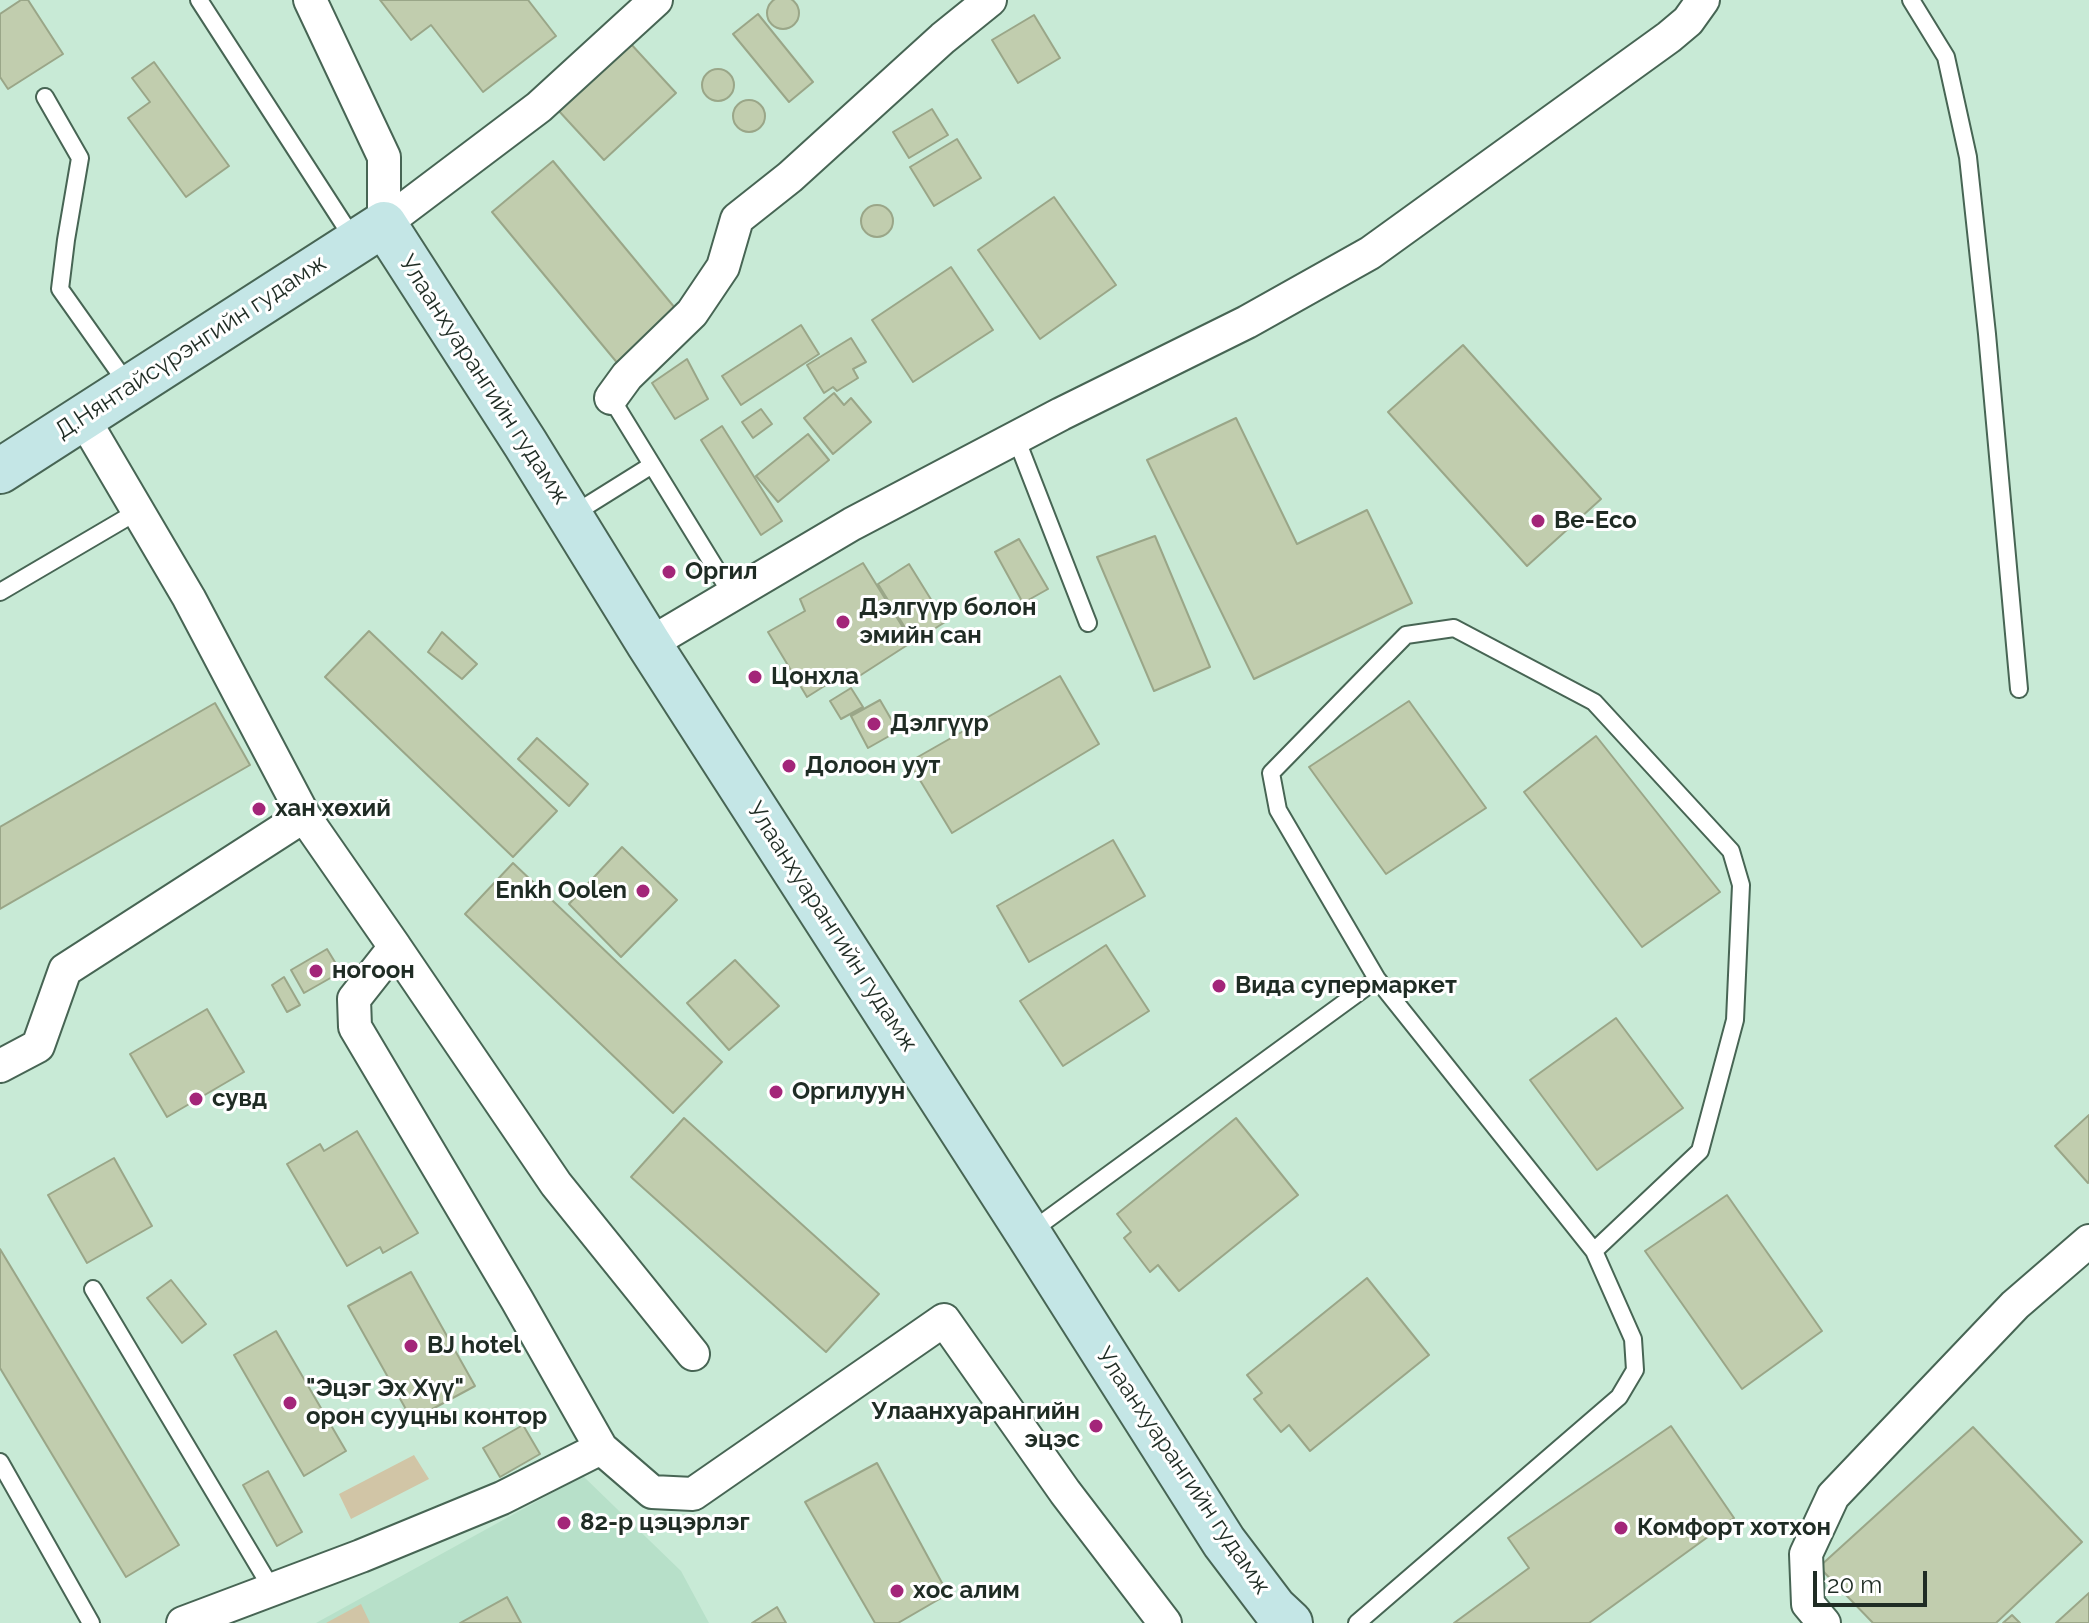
<!DOCTYPE html>
<meta charset="utf-8">
<style>
body{margin:0}
#map{position:relative;width:2089px;height:1623px;overflow:hidden;background:#c8ead6;font-family:Raleway,sans-serif}
canvas{display:block}
.scale{position:absolute;left:1813px;top:1571px;width:114px;height:36px;box-sizing:border-box;border:4px solid #1f2c24;border-top:0;padding-left:10px;font-size:24px;line-height:28px;white-space:nowrap;color:#1f2c24;-webkit-text-stroke:6px #fff;paint-order:stroke}
</style>
<div id="map">
<canvas width="2089" height="1623"></canvas>
<div class="scale">20 m</div>
</div>
<script>
const g = document.querySelector('canvas').getContext('2d');
g.lineJoin = 'round';
function fillPath(path, color) {
  g.fillStyle = color;
  g.fill(path, 'evenodd');
}
function trace(path, color, width, dash) {
  g.strokeStyle = color;
  g.lineWidth = width;
  g.lineCap = dash ? 'butt' : 'round';
  g.setLineDash(dash || []);
  g.stroke(path);
}
function write(font, color, halo, rows, align = 'center') {
  g.font = font + ' Raleway,sans-serif';
  g.lineWidth = 6;
  g.setLineDash([]);
  g.textBaseline = 'middle';
  g.strokeStyle = halo;
  g.fillStyle = color;
  for (const [text, x, y, turn = 0] of rows) {
    g.save();
    g.translate(x, y);
    g.rotate((+turn || 0) * Math.PI / 180);
    g.textAlign = isNaN(turn) ? turn : align;
    if (halo) g.strokeText(text, 0, 0);
    g.fillText(text, 0, 0);
    g.restore();
  }
}
fillPath(new Path2D(`
 M583 1476 681 1571 709 1623H316Z`), '#b7e0c9');
fillPath(new Path2D(`
 M414 1455 429 1479 351 1519 339 1494Z
 M361 1604 370 1623H326Z`), '#d1c5a6');
const building = new Path2D(`
 M767 13a16 16 0 1 1 32 0a16 16 0 1 1-32 0Z
 M21 0H28L63 54 8 89 0 77V14Z
 M380 0H528L556 36 483 92 431 25 411 40Z
 M758 14 813 82 789 102 733 34Z
 M1034 15 1060 58 1018 83 992 40Z
 M630 43 676 93 604 160 558 110Z
 M154 62 229 166 186 197 128 118 150 102 132 78Z
 M702 85a16 16 0 1 1 32 0a16 16 0 1 1-32 0Z
 M733 116a16 16 0 1 1 32 0a16 16 0 1 1-32 0Z
 M932 109 948 135 909 158 893 132Z
 M957 139 981 178 934 206 910 167Z
 M553 161 680 314 619 365 492 212Z
 M1054 197 1116 285 1040 339 978 250Z
 M861 221a16 16 0 1 1 32 0a16 16 0 1 1-32 0Z
 M951 267 993 330 913 382 872 320Z
 M801 325 819 354 741 405 722 376Z
 M851 338 866 362 853 369 858 378 837 391 833 387 824 393 807 365Z
 M1463 345 1601 499 1527 566 1388 412Z
 M687 359 708 399 675 419 652 383Z
 M834 393 844 405 851 398 871 422 833 454 804 418Z
 M761 409 772 424 753 438 742 422Z
 M1236 418 1297 544 1367 510 1412 603 1254 679 1147 460Z
 M722 426 782 521 761 535 701 440Z
 M808 434 829 460 778 502 756 476Z
 M1155 536 1210 667 1154 691 1097 557Z
 M1019 539 1048 589 1023 603 995 552Z
 M863 563 912 642 850 682 845 673 807 697 768 632 805 611 800 599Z
 M909 564 945 622 914 642 878 584Z
 M369 631 557 811 513 857 325 677Z
 M442 632 477 664 462 679 428 652Z
 M1060 676 1099 744 952 833 909 762Z
 M851 688 863 707 841 719 830 701Z
 M880 700 898 731 868 748 851 716Z
 M1409 701 1486 808 1386 874 1309 767Z
 M215 703 250 765 0 909V827Z
 M1596 736 1720 892 1642 947 1524 792Z
 M537 738 588 784 569 806 518 759Z
 M1113 840 1145 896 1029 962 997 906Z
 M622 847 677 900 621 957 569 904Z
 M513 863 722 1062 673 1113 465 914Z
 M1106 945 1149 1011 1063 1066 1020 1001Z
 M327 949 341 972 304 993 291 970Z
 M735 960 779 1006 729 1050 687 1003Z
 M284 977 300 1005 287 1012 272 985Z
 M207 1009 244 1072 167 1117 130 1054Z
 M1616 1018 1683 1108 1597 1170 1530 1080Z
 M2089 1115V1182L2088 1183 2055 1146Z
 M684 1118 879 1294 826 1352 631 1177Z
 M1236 1118 1298 1195 1179 1291 1158 1265 1150 1272 1124 1238 1131 1232 1117 1214Z
 M357 1131 418 1233 383 1253 380 1247 347 1266 287 1164 320 1144 324 1151Z
 M114 1158 152 1226 87 1263 48 1195Z
 M1727 1195 1822 1331 1742 1389 1645 1251Z
 M0 1249 179 1545 126 1577 0 1368Z
 M411 1272 475 1386 412 1420 348 1306Z
 M1367 1278 1429 1355 1310 1451 1289 1425 1281 1432 1254 1399 1262 1393 1247 1375Z
 M171 1280 206 1324 182 1343 147 1298Z
 M276 1331 346 1451 304 1476 234 1355Z
 M523 1425 540 1454 500 1477 483 1448Z
 M1671 1426 1734 1518 1589 1623H1454L1529 1568 1508 1538Z
 M1973 1427 2082 1542 1996 1623H1873L1819 1567Z
 M877 1463 948 1594 898 1623H875L805 1502Z
 M268 1471 302 1532 277 1546 243 1485Z
 M2089 1593V1623H2056Z
 M507 1597 521 1623H460Z
 M777 1607 786 1623H752Z
 M2012 1615 2020 1623H2003Z`);
fillPath(building, '#c1cdae');
trace(building, '#9aa688', 2);
const lane = new Path2D(`
 M199 0 354 240
 M1911 0 1946 57 1968 157 1987 334 2019 689
 M45 97 80 158 66 240 60 289 128 385
 M611 398 732 595
 M1016 438 1088 623
 M572 515 652 465
 M0 592 138 511
 M1030 1232 1377 979
 M93 1289 272 1589
 M0 1462 91 1623
 M1357 1623 1619 1397 1635 1370 1633 1339 1594 1251 1377 979 1278 810 1271 773 1406 635 1454 628 1594 702 1731 851 1741 885 1735 1020 1700 1151 1594 1251`);
const street = new Path2D(`
 M310 0 384 157V224
 M384 224 539 107 656 0
 M611 398 627 376 692 313 723 267 737 219 790 177 943 38 990 0
 M649 644 852 524 1061 414 1247 322 1370 253 1669 37 1688 21 1703 0
 M395 947 556 1184 693 1354
 M0 1066 38 1046 65 970 304 816 189 598 82 416
 M601 1448 652 1492 693 1494 944 1320 1065 1492 1165 1623
 M183 1623 361 1556 502 1498 601 1448 517 1300 355 1027 354 999 395 947 304 816
 M1824 1623 1808 1604 1806 1554 1833 1496 2015 1305 2089 1241`);
const secondary = new Path2D(`
 M0 471 384 224 525 443 649 644 1028 1233 1224 1542 1274 1608 1290 1623`);
trace(lane, '#476554', 20);
trace(street, '#476554', 36);
trace(secondary, '#476554', 48);
trace(lane, '#fff', 16);
trace(street, '#fff', 32);
trace(secondary, '#c4e6e6', 44);
for (const [x, y, r, color] of [
 [1538,521,8,"#a32679"],
 [669,572,8,"#a32679"],
 [843,622,8,"#a32679"],
 [755,677,8,"#a32679"],
 [874,724,8,"#a32679"],
 [789,766,8,"#a32679"],
 [259,809,8,"#a32679"],
 [643,891,8,"#a32679"],
 [316,971,8,"#a32679"],
 [1219,986,8,"#a32679"],
 [776,1092,8,"#a32679"],
 [196,1099,8,"#a32679"],
 [411,1346,8,"#a32679"],
 [290,1403,8,"#a32679"],
 [1096,1426,8,"#a32679"],
 [564,1523,8,"#a32679"],
 [1621,1528,8,"#a32679"],
 [897,1591,8,"#a32679"]
]) {
  const dot = new Path2D();
  dot.arc(x, y, r, 0, 2 * Math.PI);
  g.fillStyle = color;
  g.fill(dot);
  trace(dot, '#fff', 3);
}
write('24px', '#1f2c24', '#fff', [
 ["Д.Нянтайсүрэнгийн гудамж",191,347,-33],
 ["Улаанхуарангийн гудамж",484,380,57],
 ["Улаанхуарангийн гудамж",832,927,57],
 ["Улаанхуарангийн гудамж",1183,1471,56]
]);
write('bold 24px', '#1f2c24', '#fff', [
 ["Be-Eco",1554,521],
 ["Оргил",685,572],
 ["Дэлгүүр болон",859,608],
 ["эмийн сан",859,636],
 ["Цонхла",771,677],
 ["Дэлгүүр",890,724],
 ["Долоон уут",805,766],
 ["хан хөхий",275,809],
 ["Enkh Oolen",627,891,"right"],
 ["ногоон",332,971],
 ["Вида супермаркет",1235,986],
 ["Оргилуун",792,1092],
 ["сувд",212,1099],
 ["BJ hotel",427,1346],
 ["\"Эцэг Эх Хүү\"",306,1389],
 ["орон сууцны контор",306,1417],
 ["Улаанхуарангийн",1080,1412,"right"],
 ["эцэс",1080,1440,"right"],
 ["82-р цэцэрлэг",580,1523],
 ["Комфорт хотхон",1637,1528],
 ["хос алим",913,1591]
], 'left');
</script>
